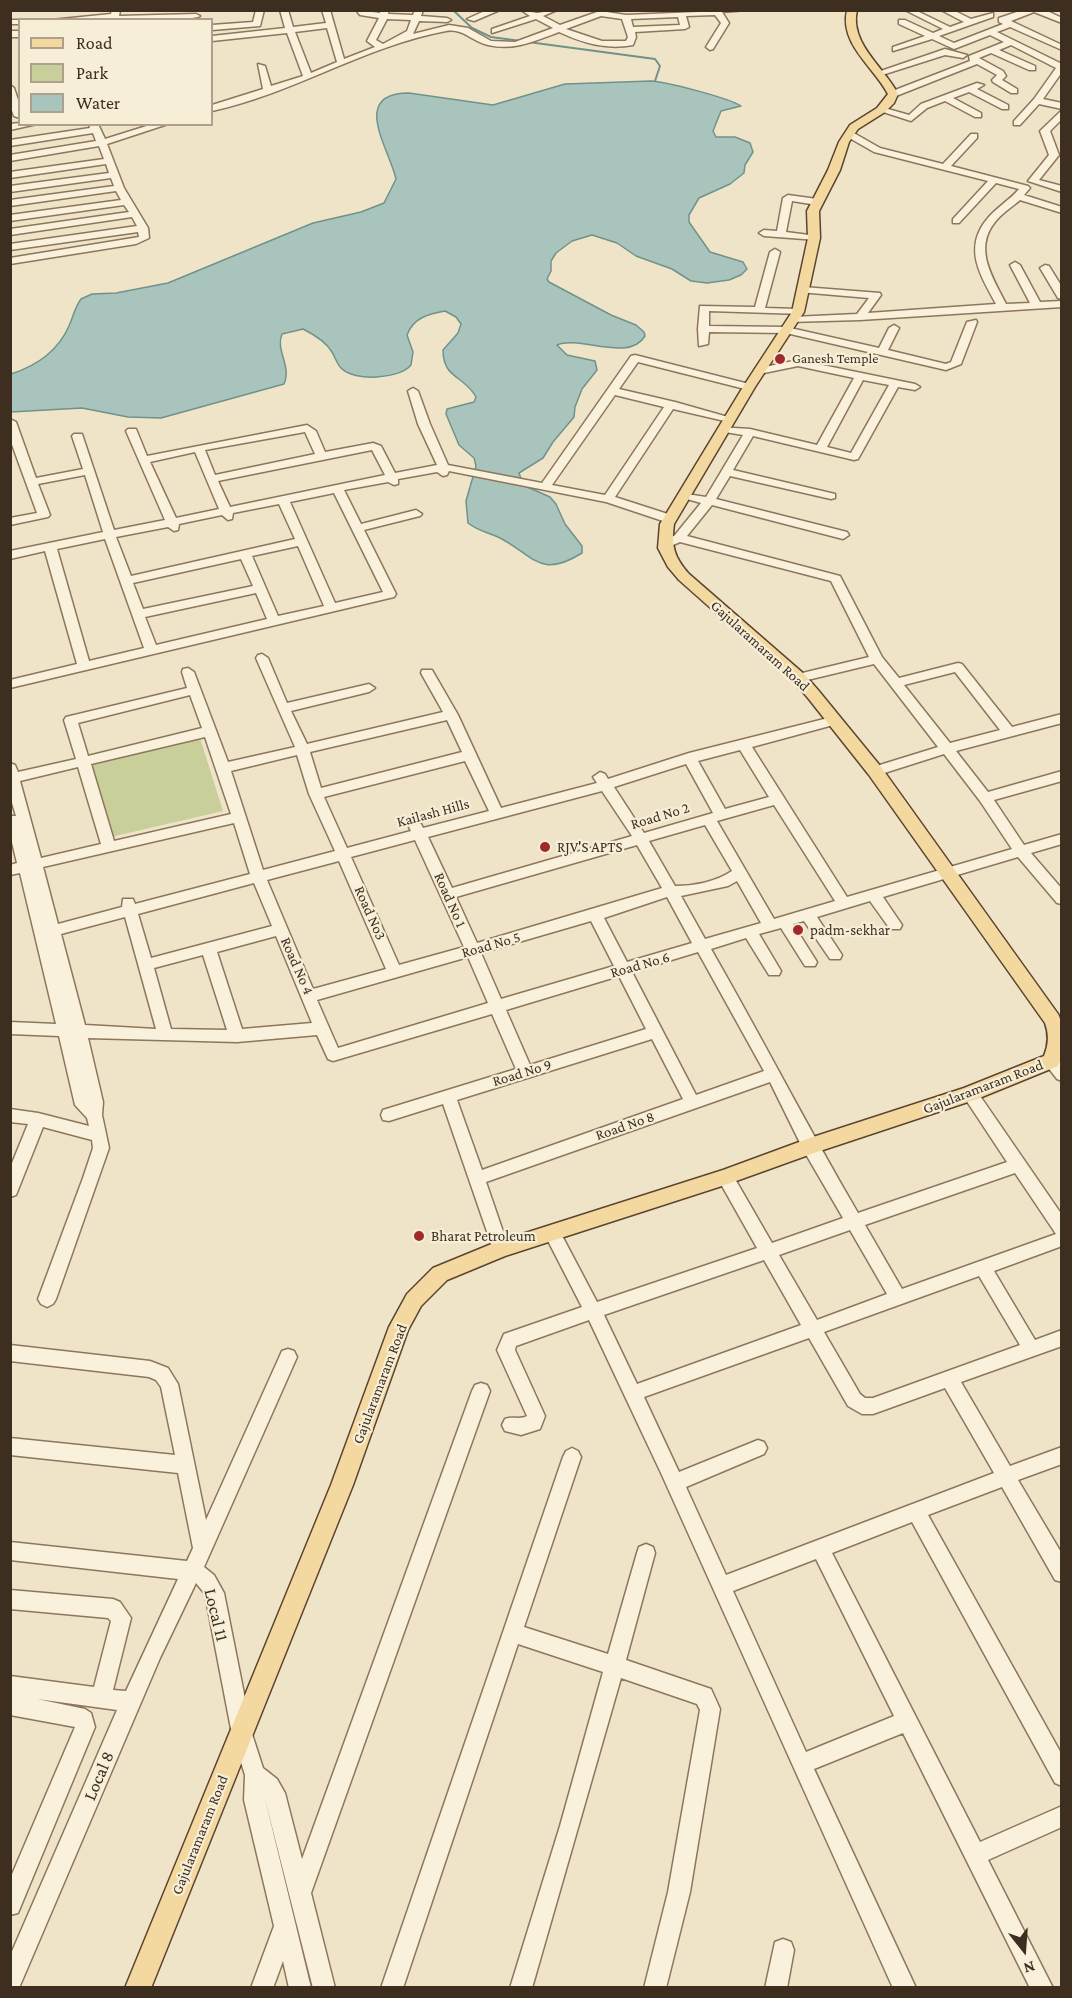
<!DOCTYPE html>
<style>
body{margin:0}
#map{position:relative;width:1072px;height:1998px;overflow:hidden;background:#f0e4c8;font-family:"Crimson Pro",serif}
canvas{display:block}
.frame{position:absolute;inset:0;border:12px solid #3d2e20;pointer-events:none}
.legend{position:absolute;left:18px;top:18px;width:195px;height:108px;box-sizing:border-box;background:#f7eed8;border:2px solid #ada18e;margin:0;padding:8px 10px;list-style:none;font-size:18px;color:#3d2e20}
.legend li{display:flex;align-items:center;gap:12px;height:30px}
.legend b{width:30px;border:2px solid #ada18e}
.north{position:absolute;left:994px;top:1920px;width:60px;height:60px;-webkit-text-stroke:4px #f7eed8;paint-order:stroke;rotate:163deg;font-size:16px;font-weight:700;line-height:24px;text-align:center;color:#3d2e20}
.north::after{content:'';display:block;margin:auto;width:21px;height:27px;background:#3d2e20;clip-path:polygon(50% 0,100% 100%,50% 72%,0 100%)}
</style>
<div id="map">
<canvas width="1072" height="1998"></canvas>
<div class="frame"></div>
<ul class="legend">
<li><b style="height:8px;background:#f3d9a0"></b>Road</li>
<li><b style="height:16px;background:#c9cf9b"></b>Park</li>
<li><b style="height:16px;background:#a9c4bc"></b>Water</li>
</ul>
<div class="north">N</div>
</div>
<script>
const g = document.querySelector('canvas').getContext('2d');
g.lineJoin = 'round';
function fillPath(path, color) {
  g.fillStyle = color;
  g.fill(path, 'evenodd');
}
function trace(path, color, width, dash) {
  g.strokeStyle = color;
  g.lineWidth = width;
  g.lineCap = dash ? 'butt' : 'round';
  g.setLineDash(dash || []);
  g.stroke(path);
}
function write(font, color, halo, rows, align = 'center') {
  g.font = font + ' "Crimson Pro",serif';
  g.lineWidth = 4.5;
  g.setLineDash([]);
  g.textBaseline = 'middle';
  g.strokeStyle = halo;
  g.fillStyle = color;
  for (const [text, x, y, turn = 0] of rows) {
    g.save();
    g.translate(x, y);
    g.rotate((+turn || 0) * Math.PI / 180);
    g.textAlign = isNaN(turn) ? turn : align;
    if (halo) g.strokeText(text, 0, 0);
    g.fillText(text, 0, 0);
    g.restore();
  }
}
fillPath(new Path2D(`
 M199 735 223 811 111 837 87 763Z`), '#c9cf9b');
const water = new Path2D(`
 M651 81C667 82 729 98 741 106L721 111 713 131 716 137H735L750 143 753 152 745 165 744 173 730 184 699 198 689 215V222L710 252 743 262 747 269 741 275 729 280 707 283 691 281 672 269 636 256 617 243 592 235 572 241 556 253 551 261V271L547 279 549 282 611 315 636 325 644 332 645 336C629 363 579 335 557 345L567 355 595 361 597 370 582 389 575 407 574 417 553 442 543 458 519 473 523 485 550 497 556 504 565 524 582 546V553C539 580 533 554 498 537 487 532 478 531 468 523L466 501 476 466 474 458 459 445 446 414 447 409 474 402 476 397C464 375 443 379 443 350L458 333 461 324 456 317 445 311C428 314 413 318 407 335L413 352 411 365C400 379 354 382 341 368 337 364 335 357 332 352 326 342 313 334 303 329L282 334C275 350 292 366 284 384L161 418 128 417 82 408 11 412V374C36 366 58 351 69 326 73 317 75 307 81 299L92 294 116 293 168 283 313 223 361 212 384 203 396 179C390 150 349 93 409 93L493 105 565 84Z`);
fillPath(water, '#a9c4bc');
trace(water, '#6f938a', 1.5);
trace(new Path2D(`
 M453 10 472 28 491 37 655 59 660 66 655 81`), '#6f938a', 2);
const minor = new Path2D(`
 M112 10H120L119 16 196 14 200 16C189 23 74 20 51 20L111 14Z
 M256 10H264L260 26 212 30V25L253 22Z
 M280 10H288L293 27 326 23 322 10H330L344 59 375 47 367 41 379 18 360 15 356 10 380 13 381 10H389L388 14 413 15 415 10H423L421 16 447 18 451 20 447 22 419 21 413 34 449 25 468 28 491 41 515 42 553 28 536 19 492 33V29L530 16 521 10 537 13 557 10 543 16 560 25 600 11 626 15 747 10 722 12 729 23 713 49 710 50 706 47 721 23 715 15 686 16 689 27 685 29 635 32 636 37 633 45C606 50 583 43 559 32 535 41 514 51 488 45 473 42 463 28 446 31 365 46 292 94 212 111V105L263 89 258 64 265 66 271 86 303 76 287 33 212 41V36L285 28ZM601 16 622 19 628 37 626 41H602L566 29ZM678 17 680 25 633 27 631 19ZM387 19 411 20 407 31 383 44 376 40ZM327 28 337 62 311 73 295 32Z
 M487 10H500L474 21 467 19Z
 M905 10H915L950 27 964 22 941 10H953L971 19 993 13V17L939 36 954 43 1003 24 999 22V18L1023 10H1045L1062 18V23L1034 12 1011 21 1062 45V50L1010 27 997 32 1062 64V72L1043 99 1062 103V109L1039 104 1020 125H1014V121L1034 99 1056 68 1011 45 999 50 1035 66V70H1029L991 53 979 58 1003 71 1006 76 1002 80 1017 89V93H1011L993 82 992 80 997 75 977 64 896 96H890V92L970 61 969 56 1004 42 990 35 954 49 932 39 893 51V47L925 36 899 24V20H905L933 33 943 29Z
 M10 20H20V24H10Z
 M10 31H20V37H10Z
 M945 49 967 55 963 58 945 55 882 75 875 73Z
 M977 83 984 85 977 89 1008 105V109H1002L969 92 953 98 981 113V117H975L945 101 927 108 911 121 877 110 881 107 909 115 921 104Z
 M10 85 14 88 20 106V118L14 116 10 105Z
 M1062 110V119L1050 131 1059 155 1039 180 1062 186V192L1028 181 1049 155 1040 131Z
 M20 123V124H37L10 130V124Z
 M89 124H98L105 139 153 124H168L107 144 124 188 148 228 149 238 136 244 10 264V258L139 237 138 232 10 250V244L137 226 132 217 10 235V229L129 212 124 205 10 221V215L121 200 116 191 10 206V200L114 186 111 178 10 192V186L109 173 106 164 10 178V172L104 159 99 146 10 161V155L96 141 93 133 10 146V140L90 128Z
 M846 132H852L880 148 943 164 971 134H977V138L951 166 1028 186 1030 188 1024 195 1062 207V213L1020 200C1012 207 1002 213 995 222 973 249 993 278 1006 304L1030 303 1010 265 1015 262 1020 265 1040 302 1062 301V307L860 320 789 322V318L793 317 857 314 869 298 799 292 798 290 803 287 880 293 881 295 868 313 996 304C981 276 962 248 988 218 997 207 1010 200 1019 189L996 183 959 223H953V219L988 181 874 152 846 136Z
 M788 195 817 199 822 202 817 205 792 201 786 232 817 236V240L764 236 759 233 764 230 777 231 783 198Z
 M775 249 780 252 765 308 798 309 802 310V314L709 311V326L786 327 879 348 889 328 894 325 899 328 888 350 946 364 951 362 967 322 976 320 977 322 961 364 946 370 786 333 709 332 708 344 699 346 698 329 700 306 755 307 770 252Z
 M1045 265 1049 266 1062 287V299L1058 298 1040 268Z
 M635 355 753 385 754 387 749 390 638 362 619 389 675 402 735 419 729 422 673 409 615 497 674 516V522H666L606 502 449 471 447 475 443 476 437 472 398 479V484L394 485 388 482 344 490 361 524 416 510 422 514 420 516 364 530 396 594 394 597 10 688V680L77 664 45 551 10 559V551L103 532 85 475 38 484 50 515 48 517 10 525V518L37 513 10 439V419L16 422 36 478 83 469 72 436 74 434H82L114 530 165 520 126 431 128 429H136L147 456 307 425 316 431 325 452 373 443 381 446 395 473 437 465 418 424 408 391 413 388 418 391 430 424 448 465 542 483 631 356ZM615 395 664 407 605 495 552 485ZM305 432 315 454 215 475 205 450ZM372 450 385 475 230 507 218 481ZM195 452 219 509 176 518 150 462ZM334 493 383 592 335 603 290 502ZM279 504 295 539 131 576 116 537 168 527 174 531 178 530 179 524 222 515 228 520 232 519 233 513ZM105 539 144 648 89 661 57 549ZM298 546 324 606 278 616 252 556ZM241 559 253 586 143 609 133 583ZM256 593 267 619 156 645 145 617Z
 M798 360 915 384 920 387 915 390 898 387 858 459 854 460 753 436 733 470 835 494V498L831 499 730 476 716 499 847 532 849 535 843 539 712 505 687 536 840 576 882 657 899 678 958 663 962 664 1012 727 1062 714V723L956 751 988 792 1062 771V781L994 800 1024 845 1062 834V844L1031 853 1062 889V904L1057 903 1018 857 883 897 902 925 900 929H890L870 901 817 917 842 955 840 959H830L804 921 793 924 817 962 815 966H805L781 928 759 934 781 971 779 975H769L746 938 711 949C761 1036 807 1126 858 1213L1007 1162 962 1094 964 1090 970 1088 976 1090 1062 1215V1246L994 1271 1035 1340 1062 1330V1346L961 1382 1010 1466 1062 1447V1464L1018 1480 1062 1554V1582L1055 1580 1002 1487 928 1515 1062 1755V1786L1055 1783 912 1522 832 1553 980 1842 1062 1806V1827L988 1860 1053 1988H1030L903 1733 814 1769 916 1988H893L661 1473 589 1320 516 1346 515 1350 545 1416 540 1429 521 1435 505 1431 502 1425 505 1419C513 1416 520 1420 527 1416L497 1350 504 1334 582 1307 544 1233 546 1228 552 1226 558 1228 597 1302 757 1248 717 1177 719 1172 725 1170 731 1172 772 1243 843 1218 804 1151 770 1082 486 1182 509 1249 507 1254 501 1256 495 1254 493 1249 443 1104 389 1121 383 1120 381 1115 383 1110 516 1069 492 1014 333 1061 328 1059 317 1035 237 1042 88 1038 103 1102 102 1115 109 1148 56 1299 53 1304 47 1307 41 1304 38 1299 83 1178 93 1148 92 1140 43 1127 18 1190 16 1195 10 1197V1168L28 1124 10 1122V1109L38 1113 89 1126 87 1118 75 1105 59 1036 10 1034V1022L56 1024 20 873 10 875V865L17 863 10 834V816H16L10 796V763L15 765 18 772 76 759 64 720 66 717 187 688 182 672 183 669 188 668 194 672 228 762 295 747 256 658 258 655 262 654 268 658 287 703 369 684 375 688 369 692 291 711 307 744 443 712 421 673 422 670H432L458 715 501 808 597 783 593 777 600 772 605 774 608 779 689 753 832 717 839 721 837 724 752 747 847 897 1012 849 980 801 944 754 875 776 870 774 868 771 870 768 938 747 874 664 799 682 794 681 793 678 794 675 869 657 831 581 680 542 673 545 667 541 675 535 701 503 680 497V493L706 497 743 435 719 431V427L750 429 817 445 854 378 798 366 759 374 754 371 755 369ZM863 380 889 385 851 453 827 447ZM955 672 1000 730 950 743 904 685ZM190 695 202 728 88 756 78 723ZM447 720 462 752 321 788 310 752ZM205 737 231 814 114 841 91 764ZM740 750 769 797 725 809 698 761ZM297 755 309 794 335 851 263 870 231 771ZM465 761 489 811 423 828 421 824 416 822 409 827 411 831 347 848 324 797ZM686 764 713 813 644 833 614 787ZM78 767 101 844 41 858 20 781ZM602 791 632 836 452 888 428 837ZM774 805 835 901 774 919 717 821ZM234 823 250 874 135 904 133 899H123L122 907 58 924 43 867ZM705 825 732 871C716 882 693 886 675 886L649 841ZM415 840 464 947 399 965 351 857ZM637 845 662 888 477 943 456 897ZM339 861 386 969 313 989 267 880ZM737 881 761 923 705 939 681 896 728 886ZM254 883 272 926 151 958 138 914ZM667 897 692 943 627 962 604 918ZM125 917 156 1029 85 1025 61 934ZM591 921 614 966 501 999 481 953ZM276 936 312 1023 242 1029 217 952ZM698 952 764 1071 696 1095 632 972ZM203 955 227 1030 171 1029 154 968ZM468 957 488 1003 338 1048 317 1000ZM619 976 646 1029 530 1065 506 1010ZM652 1039 683 1099 482 1170 457 1100ZM1015 1173 1056 1234 902 1289 865 1225ZM850 1230 887 1294 817 1320 779 1255ZM764 1260 801 1325 637 1384 604 1315ZM979 1276 1020 1345 873 1398H865L860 1394 824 1332ZM809 1338 848 1406 862 1414H873L945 1388 994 1473 726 1575 686 1487 764 1454 767 1448 764 1442 758 1440 679 1472 644 1397ZM816 1559 894 1716 806 1752 733 1591Z
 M1051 1055C1064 1059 1062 1070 1062 1081L1057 1079 1043 1061 1046 1057Z
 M10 1345 150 1361 168 1368 178 1384 206 1520 282 1351 288 1349 294 1351 297 1357 204 1567 214 1575 224 1593 252 1734 263 1768 277 1779 285 1793 302 1859 472 1391 475 1385 481 1383 487 1385 490 1391 311 1893 335 1988H313L264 1795 311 1988H289L283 1961 273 1988H251L274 1926 244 1800 245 1775 232 1734 205 1594 196 1583 160 1658 19 1988H10V1956L117 1710 37 1699 85 1709 91 1713 95 1727 18 1913 10 1915V1879L75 1727 10 1715V1676L94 1687 111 1621 108 1618 10 1609V1590L113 1599 120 1602 131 1618 113 1690 126 1691 178 1579 10 1560V1542L187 1561 193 1548 178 1473 10 1455V1438L175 1455 161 1387 156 1380 149 1377 10 1361Z
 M572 1448 578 1451 581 1457 524 1627 608 1654 637 1553 639 1547 646 1544 653 1547 655 1553 626 1660 711 1689 720 1709 690 1892 666 1988H644L668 1892 700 1710 697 1704 621 1678 532 1988H510L560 1826 603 1672 518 1644 403 1988H381L563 1457 566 1451Z
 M783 1939 791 1942 794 1950 787 1988H765L775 1942Z`);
const major = new Path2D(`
 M847 10H857C849 43 884 67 898 94L894 103 885 112 858 129 849 142 840 170 819 211 820 238 804 312 755 387 674 524C671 546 674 557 689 574L804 674 818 690 881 767 1058 1014C1065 1027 1064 1054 1058 1066L977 1099 814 1153 725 1185 505 1256 447 1280 421 1306 408 1330 353 1485 151 1988H125L331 1485 389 1327 407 1294 433 1268 494 1243 723 1170 810 1138 964 1088 1044 1056C1049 1044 1049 1034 1045 1023L869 775 808 698 794 682 679 580 668 567 658 548 660 524 743 387 792 312 808 238 807 211 828 170 839 142 850 125 877 108 888 94C874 67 839 44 847 10Z`);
trace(minor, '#8d765c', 3);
trace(major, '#5b4430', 3);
fillPath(minor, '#faf1dc');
fillPath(major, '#f3d9a0');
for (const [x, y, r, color] of [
 [780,359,6,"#9e2a2b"],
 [545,847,6,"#9e2a2b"],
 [798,930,6,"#9e2a2b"],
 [419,1236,6,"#9e2a2b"]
]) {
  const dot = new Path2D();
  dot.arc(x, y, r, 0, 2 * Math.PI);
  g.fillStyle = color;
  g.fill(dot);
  trace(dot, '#f7eed8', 2);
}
write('14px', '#3d2e20', '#f7eed8', [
 ["Ganesh Temple",792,359]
], 'left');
write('15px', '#3d2e20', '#f7eed8', [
 ["Gajularamaram Road",760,646,42],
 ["Kailash Hills",433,813,-15],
 ["Road No 2",660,816,-17],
 ["Road No 1",450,900,66],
 ["Road No3",370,913,66],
 ["Road No 5",491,945,-16],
 ["Road No 6",640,965,-16],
 ["Road No 4",297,966,66],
 ["Road No 9",522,1073,-17],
 ["Gajularamaram Road",983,1087,-21],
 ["Road No 8",625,1126,-19],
 ["Gajularamaram Road",380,1384,-69],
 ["Gajularamaram Road",200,1835,-68]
]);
write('15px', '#3d2e20', '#f7eed8', [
 ["RJV'S APTS",557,847],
 ["padm-sekhar",810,930],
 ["Bharat Petroleum",431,1236]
], 'left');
write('18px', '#3d2e20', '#f7eed8', [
 ["Local 11",216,1615,76],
 ["Local 8",99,1776,-67]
]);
</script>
